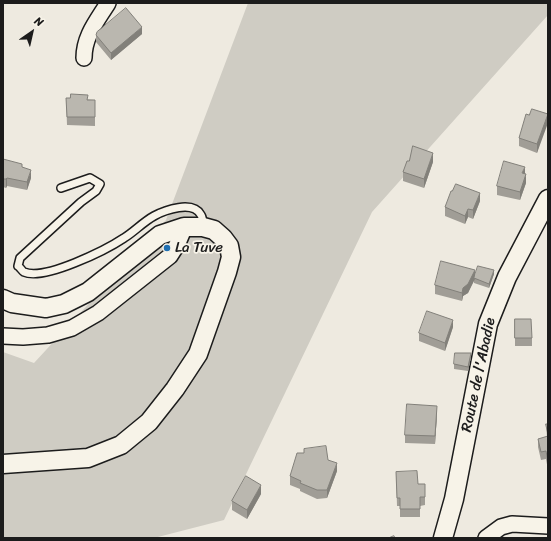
<!DOCTYPE html>
<style>
body{margin:0}
#map{position:relative;width:551px;height:541px;overflow:hidden;background:#eeeae0;font-family:Sriracha,sans-serif}
canvas{display:block}
.frame{position:absolute;inset:0;border:4px solid #1c1c1c;pointer-events:none}
.north{position:absolute;left:12px;top:12px;width:40px;height:40px;-webkit-text-stroke:3px #f7f3e8;paint-order:stroke;rotate:34deg;font-size:11px;font-weight:700;line-height:16px;text-align:center;color:#1c1c1c}
.north::after{content:'';display:block;margin:auto;width:14px;height:18px;background:#1c1c1c;clip-path:polygon(50% 0,100% 100%,50% 72%,0 100%)}
</style>
<div id="map">
<canvas width="551" height="541"></canvas>
<div class="frame"></div>
<div class="north">N</div>
</div>
<script>
const g = document.querySelector('canvas').getContext('2d');
g.lineJoin = 'round';
function fillPath(path, color) {
  g.fillStyle = color;
  g.fill(path, 'evenodd');
}
function trace(path, color, width, dash) {
  g.strokeStyle = color;
  g.lineWidth = width;
  g.lineCap = dash ? 'butt' : 'round';
  g.setLineDash(dash || []);
  g.stroke(path);
}
function write(font, color, halo, rows, align = 'center') {
  g.font = font + ' Sriracha,sans-serif';
  g.lineWidth = 3.5;
  g.setLineDash([]);
  g.textBaseline = 'middle';
  g.strokeStyle = halo;
  g.fillStyle = color;
  for (const [text, x, y, turn = 0] of rows) {
    g.save();
    g.translate(x, y);
    g.rotate((+turn || 0) * Math.PI / 180);
    g.textAlign = isNaN(turn) ? turn : align;
    if (halo) g.strokeText(text, 0, 0);
    g.fillText(text, 0, 0);
    g.restore();
  }
}
fillPath(new Path2D(`
 M248 3H548V15L372 212 224 520 154 538H3V352L34 363 166 220Z`), '#cfccc3');
const service = new Path2D(`
 M61 188 90 178 100 184 96 191 81 202 20 258 18 266C20 267 22 271 24 272 44 281 106 250 124 238 134 232 143 222 154 216 165 210 193 200 201 215 203 218 203 223 203 227`);
const minor = new Path2D(`
 M84 58C84 36 97 21 108 3
 M3 336 23 337 48 335 72 328 98 313 170 256C177 246 181 239 184 227
 M486 538 501 527 512 524 548 526`);
const tertiary = new Path2D(`
 M3 299 12 303 46 308 64 304 88 292 160 235 184 227H203L214 230 223 238 229 246 231 257 227 272 198 354 175 389 149 422 121 445 88 458 3 464
 M443 538 454 499 488 324 507 277 548 199`);
trace(service, '#1c1c1c', 10);
trace(minor, '#1c1c1c', 18);
trace(tertiary, '#1c1c1c', 21);
trace(service, '#f7f3e8', 7);
trace(minor, '#f7f3e8', 15);
trace(tertiary, '#f7f3e8', 18);
fillPath(new Path2D(`
 M142 34 111 60 96 42V35Z
 M66 98 95 100V126L67 125Z
 M548 114 537 153 519 146V138L529 115Z
 M3 159 22 168 31 178 27 190 7 186 6 188 3 187Z
 M433 162 424 188 403 181V172Z
 M525 174 526 183 520 200 497 195V186Z
 M480 201 473 219 468 217 465 224 445 216V207Z
 M494 274 489 288 474 283V279L468 293 463 296 462 301 435 294V285L475 277Z
 M515 319 532 338V346H515Z
 M453 327 445 351 419 341V333Z
 M471 357 468 371 454 369V364Z
 M437 414 435 444 405 443V435Z
 M546 424H548V470L546 459 541 460 538 447V439L547 437Z
 M328 460 337 471 327 498 317 499 300 491V489L290 485V476Z
 M396 472 418 484H425V505L420 506V517H400V506H397Z
 M261 494 247 519 232 510V501Z`), '#a09d96');
fillPath(new Path2D(`
 M142 27V34L111 60V53Z
 M548 114V123L537 153V144Z
 M433 153V162L424 188V179Z
 M525 167V175L522 173Z
 M31 170V178L27 190V182Z
 M526 174V183L520 200V192Z
 M7 178V186L6 188V179Z
 M480 193V201L473 219V210Z
 M468 209V217L465 224V216Z
 M475 270V279L468 293 463 296 462 301V293L463 288Z
 M494 270V274L489 288V284Z
 M453 320V327L445 351V343Z
 M471 353V357L468 371V367Z
 M437 406V414L435 444V436Z
 M337 463V471L327 498V490Z
 M261 485V494L247 519V510Z`), '#82807a');
const building = new Path2D(`
 M126 8 142 27 111 53 96 35 97 32Z
 M71 94 88 95 87 100H95V117H67L66 98H70Z
 M532 109 548 114 537 144 519 138 526 114 529 115Z
 M413 146 433 153 424 179 403 172 407 161H409Z
 M3 159 22 164V167L31 170 27 182 7 178 6 179H3Z
 M504 161 525 167 522 173 526 174 520 192 497 186Z
 M456 184 480 193 473 210 468 209 465 216 445 207 451 191H452Z
 M441 261 475 270 468 284 463 288 462 293 435 285Z
 M478 266 494 270 489 284 474 278Z
 M427 311 453 320 445 343 419 333Z
 M515 319H531L532 338H515Z
 M455 353H471L468 367 454 364Z
 M407 404 437 406 435 436 405 435Z
 M546 424H548V462L546 451 541 452 538 439 548 436Z
 M326 446 328 460 337 463 327 490H317L300 483 301 481 290 476 297 453H304V449Z
 M417 471 418 484H425V497H420V509H400V498H397L396 472Z
 M246 476 261 485 247 510 232 501Z
 M394 536 395 538H389Z`);
fillPath(building, '#bab7af');
trace(building, '#82807a', 1);
for (const [x, y, r, color] of [
 [167,248,4,"#1f6fb2"]
]) {
  const dot = new Path2D();
  dot.arc(x, y, r, 0, 2 * Math.PI);
  g.fillStyle = color;
  g.fill(dot);
  trace(dot, '#f7f3e8', 1.5);
}
write('15px', '#1c1c1c', '#f7f3e8', [
 ["La Tuve",175,248]
], 'left');
write('15px', '#1c1c1c', '#f7f3e8', [
 ["Route de l'Abadie",479,375,-78]
]);
</script>
